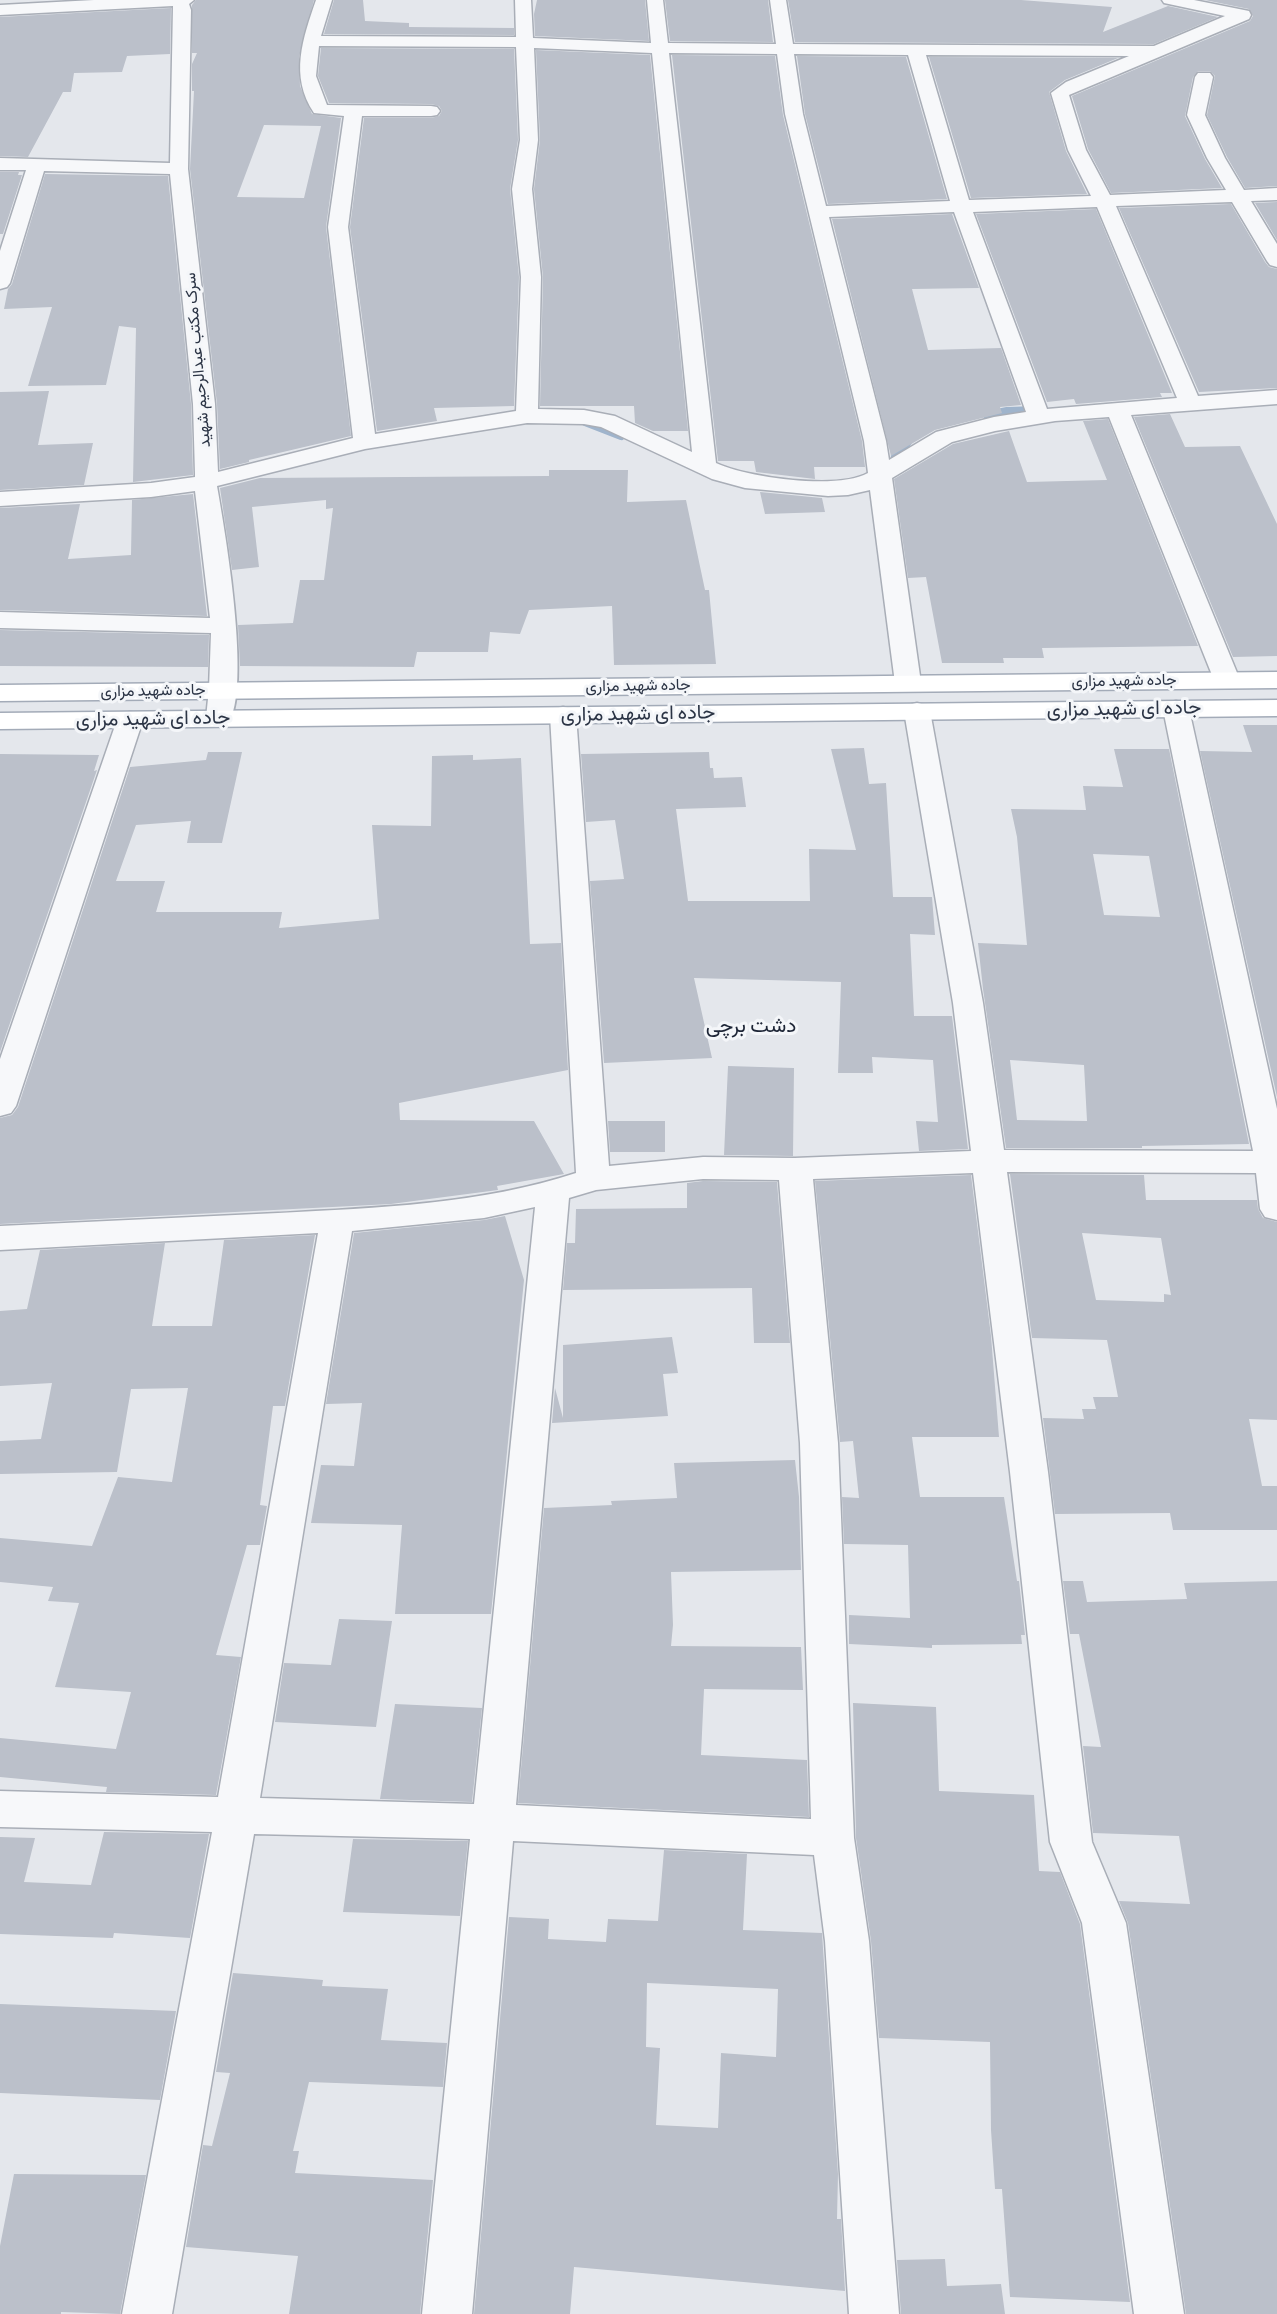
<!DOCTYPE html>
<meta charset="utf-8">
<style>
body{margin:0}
canvas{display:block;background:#e4e7ec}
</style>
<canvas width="1277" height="2314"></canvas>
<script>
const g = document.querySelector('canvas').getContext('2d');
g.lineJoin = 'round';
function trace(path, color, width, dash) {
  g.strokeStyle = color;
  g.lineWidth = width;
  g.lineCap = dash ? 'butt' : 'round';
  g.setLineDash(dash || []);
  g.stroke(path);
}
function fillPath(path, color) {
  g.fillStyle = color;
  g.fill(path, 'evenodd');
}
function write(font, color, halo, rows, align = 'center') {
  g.font = font + ' Manrope,Vazirmatn,sans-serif';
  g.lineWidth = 6;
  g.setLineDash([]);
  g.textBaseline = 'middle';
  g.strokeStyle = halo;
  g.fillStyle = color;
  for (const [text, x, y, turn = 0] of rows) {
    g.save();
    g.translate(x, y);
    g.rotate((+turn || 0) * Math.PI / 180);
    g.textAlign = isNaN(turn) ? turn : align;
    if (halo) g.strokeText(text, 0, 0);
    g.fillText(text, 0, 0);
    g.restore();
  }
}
trace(new Path2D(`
 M987 415 1007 411 1037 410
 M585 422 621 436
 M895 456 908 442`), '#9fb4cc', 8);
fillPath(new Path2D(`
 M196 0H314L299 57 300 86 312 114 341 118 326 227 351 436 249 460V462L220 469 217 404 190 169 194 91H192V64L197 53H192V5ZM264 125 321 126 304 198 237 197Z
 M334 0H363L365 21 409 23V27L514 28V35L324 34Z
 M537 0H645L649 41 535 36 534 14Z
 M665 0H768L773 42 670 41Z
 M788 0H1021L1112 7 1103 32 1168 6 1218 17 1154 44 795 42Z
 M1205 0H1277V186L1245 188 1227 157 1207 115 1215 76 1210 71H1198L1193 77 1185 116 1205 159 1222 188 1111 193 1088 149 1072 96 1250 21 1253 16 1249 9Z
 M171 8 170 54 127 56 122 72 74 73 71 92H63L28 157 0 156V17Z
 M321 48 514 49 518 140 510 189 519 277 514 406 434 408 437 421 377 431 350 227 364 118H431L439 116 442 111 439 106 431 104 329 103 318 76Z
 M536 50 650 55 688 431H653L635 423 634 406H540L543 277 534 189 540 140Z
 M672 55 775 56 783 115 862 441 865 467H814L815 479 756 472 754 461H718Z
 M797 56 906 57 947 199 828 204 805 114Z
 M929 57 1118 58 1065 80 1049 92 1066 151 1087 194 971 198Z
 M0 172H19L18 175H22L3 234H0Z
 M45 174 168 176 191 404 193 475 133 482 136 328 119 326 106 385 28 386 52 307 4 309 8 289 12 284Z
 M1277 202V240L1255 203Z
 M1231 204 1265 262 1269 267 1277 269V388L1199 392 1119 208Z
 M1096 209 1172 393H1160L1162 397 1076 404 1074 399 1047 402 976 214Z
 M952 214 979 288 912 289 928 350 1001 348 1021 405 1000 407 1002 413 935 430 891 456 832 219Z
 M49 391 38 445 93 443 84 485 0 490V392Z
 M1170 414 1185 447 1240 446 1277 524V656L1233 657 1134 417Z
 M1108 419 1198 646 1042 648 1044 658H1003L1004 663H942L926 577 908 578 894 479 953 444 1009 431 1027 482 1107 480 1083 421Z
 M549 470H628L627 502 686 500 705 590H709L716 664 614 665 612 606 529 610 520 634 490 632 488 652H417L414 667 240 666 238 625 293 623 300 580H324L333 508 326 509V500L252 507 259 567 232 570 220 488 260 478 549 476Z
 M760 492 822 498 825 512 765 514Z
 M193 494 207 616 0 610V508L80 504 68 559 131 555 132 500Z
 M0 630 209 635 208 667 0 666Z
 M1243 725H1277V1097L1200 751 1252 752Z
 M864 748 869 784 886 783 893 897H932L935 935 910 934 914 1016H952L968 1149 919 1151 916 1121 938 1122 933 1060 872 1057 873 1073H838L841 982 694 978 712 1058 604 1063 590 881 624 879 615 820 586 822 581 754 709 752 710 768H713L714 778 742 777 746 807 676 809 688 901H810L809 849 856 850 831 749Z
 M1114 749H1169L1249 1144 1142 1146V1148H1006L983 989 978 943 1027 945 1017 837 1011 809 1086 810 1083 786 1123 787ZM1093 854 1149 856 1160 917 1104 915ZM1010 1060 1084 1065 1087 1121 1017 1120Z
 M208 752H242L222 843H187L191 821 136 825 116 881H165L156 912H282L279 928 379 919 372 825 431 826 432 756 473 755V760L521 758 530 944 561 943 568 1070 399 1103 400 1120 534 1121 564 1174 497 1186 498 1190 391 1204 0 1224V1118L12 1115 18 1107 130 767 206 760Z
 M0 754 99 755 94 771 97 770 0 1052Z
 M728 1066 794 1068 793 1156 724 1155Z
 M608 1121H665V1152H610Z
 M1010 1174 1144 1175 1146 1200H1257L1258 1209 1263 1218 1277 1222V1420L1249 1419 1262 1486H1277V1530H1173L1170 1513 1055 1514 1043 1418 1084 1419 1082 1409H1096L1093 1397H1118L1107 1340 1032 1338ZM1082 1233 1161 1238 1171 1295 1164 1294V1302L1096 1300Z
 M971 1175 991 1336 999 1437H912L920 1497H1004L1017 1581H1019L1025 1635H1021L1022 1644 932 1645V1648L849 1644V1615L910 1618 908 1545 844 1544 842 1497 859 1498 853 1441 840 1442 815 1181Z
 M703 1181 777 1182 790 1343H754L752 1288 563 1290 567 1243H575L576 1209 687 1208V1183Z
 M505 1216 524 1280 491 1614H395L402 1525 311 1523 321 1465 354 1466 362 1403 326 1404 354 1233 484 1220Z
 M315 1235 285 1406H273L260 1505 267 1506 260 1545H247L216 1655 241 1657 216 1795 106 1792 107 1787 0 1777V1738L116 1749 131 1692 55 1687 79 1603 48 1601 53 1587 0 1582V1538L92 1546 118 1477 172 1482 188 1388 131 1389 117 1472 0 1474V1441L41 1439 52 1383 0 1386V1311L27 1309 40 1250 165 1243 152 1326H212L224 1240Z
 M672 1337 678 1373 663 1374 668 1416 552 1423 555 1388 563 1418V1345Z
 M795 1460 799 1497 801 1570 671 1572 673 1625 671 1646 801 1647 803 1690 704 1689 701 1755 807 1760 809 1817 518 1803 544 1508 612 1505 611 1501 677 1498 674 1463Z
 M1063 1581H1083L1087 1602 1187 1599 1184 1583 1277 1581V2314H1186L1128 1923 1119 1901 1190 1904 1179 1836 1093 1833 1083 1746 1101 1747 1079 1634H1070Z
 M339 1619 392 1621 376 1727 275 1722 284 1663 331 1665Z
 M853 1703 936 1707 939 1791 1034 1795 1039 1871 1060 1872 1080 1924 1130 2302 1010 2297 1002 2189H995L991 2130 990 2042 879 2038 871 1941 856 1838Z
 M395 1704 482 1708 472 1802 380 1799Z
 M104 1832 209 1834 190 1938 114 1933 113 1938 0 1934V1837L35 1838 24 1882 91 1885Z
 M353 1839 468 1841 460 1916 343 1912Z
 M664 1850 747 1854 743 1930 822 1933 838 2174 837 2219H841L845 2291 574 2267 570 2314H474L509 1917 549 1919 548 1939 606 1942 608 1919 658 1921ZM647 1983 778 1989 776 2057 721 2053 718 2128 656 2125 660 2048 646 2047Z
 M233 1973 323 1980 322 1986 388 1989 381 2040 447 2043 443 2087 309 2082 293 2151H299L295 2173 433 2180 420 2314H289L298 2256 186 2247 203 2145 212 2146 230 2073 216 2072Z
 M0 2004 176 2011 160 2100 0 2093Z
 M14 2174 146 2175 120 2314 61 2312V2314H0V2246Z
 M945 2259 947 2286 1001 2284 1005 2314H901L897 2260Z`), '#bbc0ca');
const minor = new Path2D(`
 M94 0H194L189 4 191 10 188 169 215 404 218 472 353 438 328 227 344 116 314 113C289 76 303 38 316 0H332L321 36 516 37 515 0H531L533 38 651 43 647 0H663L668 43 776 44 770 0H786L793 44 1154 46 1225 16 1164 3 1162 0H1194L1249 11 1251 15 1249 19 1069 95 1086 150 1110 195 1226 190 1207 158 1187 115 1195 77 1198 73H1210L1213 77 1205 115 1225 158 1244 190 1277 188V200L1251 201 1277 244V267L1270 265 1267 261 1232 202 1116 206 1198 396 1277 390V404L1131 415 1240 680 1236 686 1227 688 1218 686 1214 680 1109 417 1055 421 995 431 952 442 892 478 921 683 917 689 908 691 899 689 895 683 870 490 848 495 828 496 745 488 712 479 601 427 584 424 527 423 365 449 217 486C225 530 252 689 228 724L219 726 210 724 206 718 209 689 211 633 0 628V612L210 618 195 491 151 497 0 506V492L151 483 195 477V474L193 404 170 174 44 171 10 283 7 287 0 289V251L26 170H0V158L170 163 173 6 0 15V5ZM319 46 516 47 520 140 512 189 521 277 516 411 375 434 348 227 362 116H431L437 115 440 111 437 107 431 106 327 105 316 76ZM534 48 652 53 692 452 615 416 584 410 538 409 541 277 532 189 538 140ZM669 53 777 54 785 114 864 441 868 473C838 490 748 478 716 463ZM794 54 908 55 950 201 826 206 803 114ZM926 55 1129 56 1066 82 1051 93 1068 150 1091 196 969 200ZM1097 207 1177 398 1047 409 973 212ZM954 212 1026 412 994 417 936 432 889 460 886 441 829 217Z
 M1176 701 1185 703 1189 709 1277 1109V1220L1265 1217 1260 1209 1256 1173 1007 1172 1048 1472 1092 1842 1126 1923 1184 2314H1134L1082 1923 1050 1842 1010 1472 973 1173 813 1179 838 1443 854 1838 869 1941 899 2314H849L825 1941 814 1855 513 1841 472 2314H422L470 1839 254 1834 172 2314H122L212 1832 0 1827V1791L218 1797 318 1233 0 1250V1226C93 1222 185 1217 278 1213 378 1208 481 1204 576 1173L550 715 554 709 563 707 572 709 576 715 609 1166 703 1157 795 1158 971 1151 953 1003 904 711 908 705 917 703 926 705 930 711 983 1003 1004 1150 1253 1151 1163 709 1167 703ZM703 1179 779 1180 800 1443 811 1819 516 1805 569 1198 596 1190ZM535 1207 474 1804 260 1798 352 1231 484 1218Z
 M130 712 139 714 143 720 16 1106 11 1113 0 1116V1059L117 720 121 714Z`);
const major = new Path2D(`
 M1277 672V688L0 701V685Z
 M1277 700V716L0 729V713Z`);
trace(minor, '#a9aeb7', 3);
trace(major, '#a3abb8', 3);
fillPath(minor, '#f7f8fa');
fillPath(major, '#fff');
write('16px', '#2b3445', '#f4f6f9', [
 ["سرک مکتب عبدالرحیم شهید",198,360,-95],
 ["جاده شهید مزاری",1124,681,-1],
 ["جاده شهید مزاری",638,686,-1],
 ["جاده شهید مزاری",153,691,-1]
]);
write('20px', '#2b3445', '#f4f6f9', [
 ["جاده ای شهید مزاری",1124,709,-1],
 ["جاده ای شهید مزاری",638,714,-1],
 ["جاده ای شهید مزاری",153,719,-1]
]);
write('21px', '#1d2536', '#f4f6f9', [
 ["دشت برچی",751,1026]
]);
</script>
